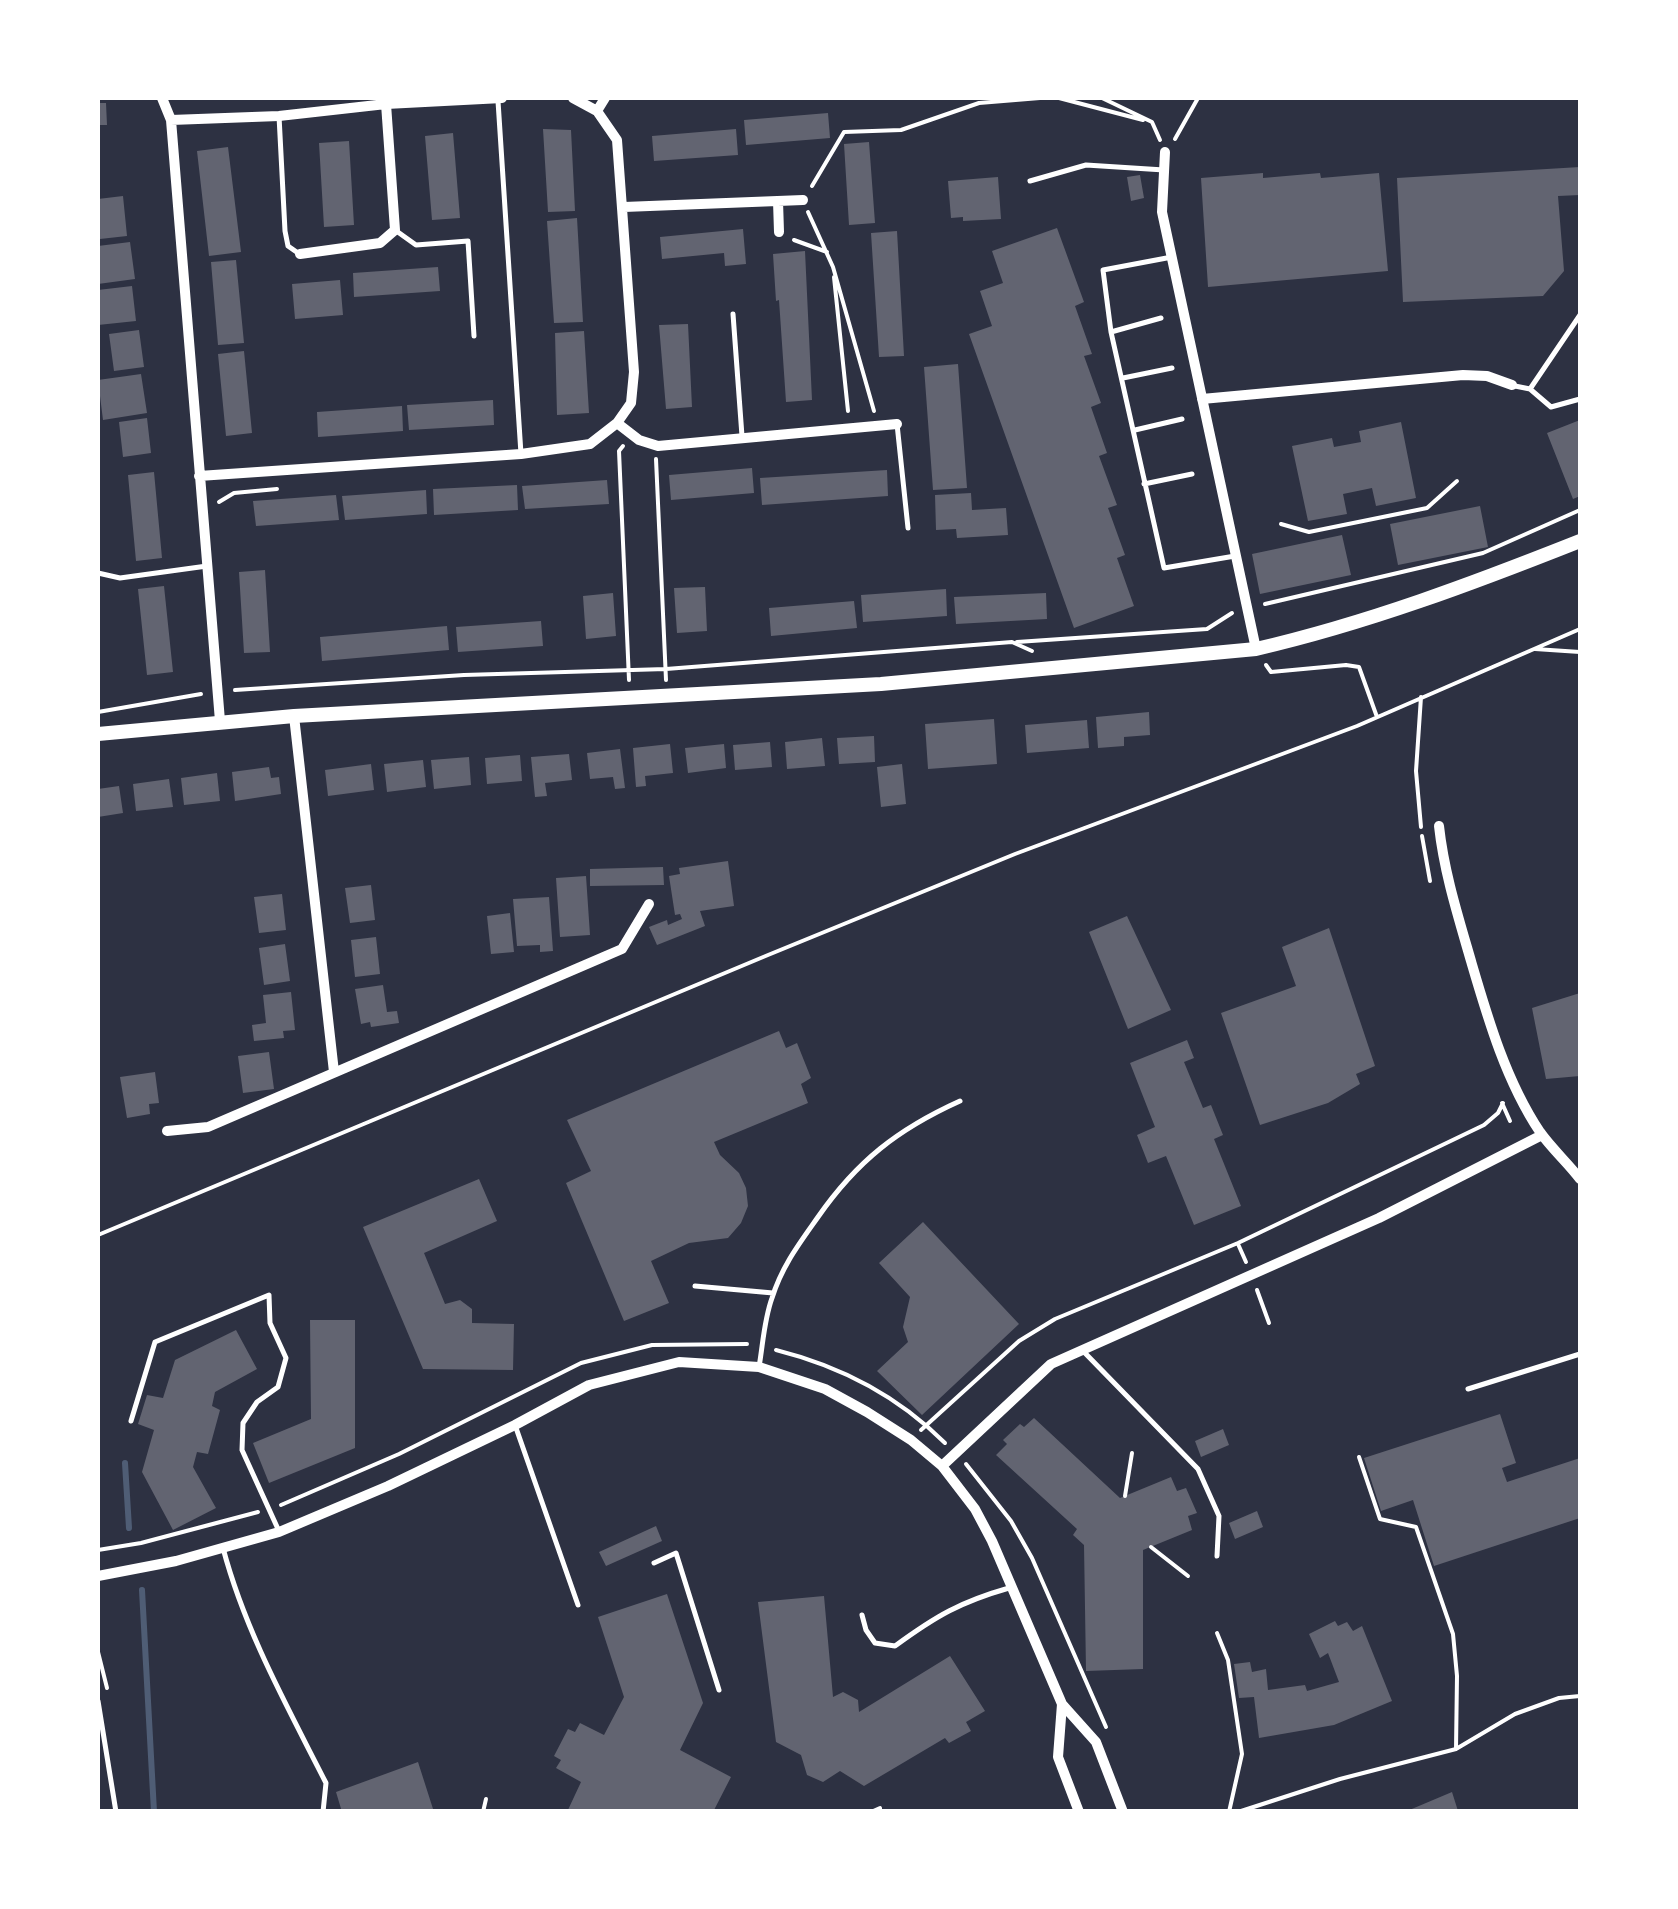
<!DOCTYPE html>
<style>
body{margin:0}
#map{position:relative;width:1678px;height:1909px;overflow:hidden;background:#2d3142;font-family:"Exo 2",sans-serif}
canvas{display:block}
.frame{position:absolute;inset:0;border:100px solid #fff;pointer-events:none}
</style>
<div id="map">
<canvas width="1678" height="1909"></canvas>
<div class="frame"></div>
</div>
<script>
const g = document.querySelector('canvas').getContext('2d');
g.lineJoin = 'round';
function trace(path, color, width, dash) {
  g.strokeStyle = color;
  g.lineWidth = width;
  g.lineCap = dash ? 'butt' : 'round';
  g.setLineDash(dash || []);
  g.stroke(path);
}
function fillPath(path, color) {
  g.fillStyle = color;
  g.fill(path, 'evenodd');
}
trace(new Path2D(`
 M125 1463 129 1528
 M142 1590 154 1812`), '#4f5d75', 6);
fillPath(new Path2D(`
 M98 103H106L107 125H98Z
 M828 113 830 138 746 145 744 120Z
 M543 129 571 130 575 211 548 212Z
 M736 129 738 155 654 161 652 136Z
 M453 133 460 218 432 220 425 136Z
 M349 141 354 225 324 227 319 143Z
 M869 142 875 223 849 225 844 144Z
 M228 147 241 252 209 256 197 151Z
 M1580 167V195L1558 196 1564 271 1543 296 1403 302 1397 178Z
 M1263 173V178L1320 173 1321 178 1379 173 1388 271 1208 287 1201 178Z
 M1140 175 1144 198 1131 201 1127 177Z
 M998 177 1001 219 963 221V217L951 218 948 181Z
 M123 196 127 236 100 239 98 199Z
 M577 218 583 322 554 323 547 221Z
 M1057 228 1084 302 1075 306 1092 354 1084 356 1101 403 1091 407 1107 453 1099 456 1117 505 1108 508 1125 555 1117 558 1134 606 1074 628 969 334 992 326 980 291 1003 283 992 251Z
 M743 229 746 264 725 266 724 253 662 259 660 237Z
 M897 231 904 356 879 357 871 233Z
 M130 242 135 279 98 284V246Z
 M805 251 812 400 786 402 779 300 776 301 773 254Z
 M236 260 244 343 218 345 211 262Z
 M438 267 440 291 354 297 353 273Z
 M340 280 343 315 295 319 292 284Z
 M132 286 136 321 98 325V290Z
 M688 324 692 407 666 409 659 325Z
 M139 330 144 367 114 371 109 334Z
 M584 331 589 413 557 415 555 333Z
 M244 351 252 433 226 436 218 354Z
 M958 364 967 488 933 490 924 367Z
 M141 374 147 413 103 420 98 380Z
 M493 400 494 425 409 430 407 405Z
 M402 406 403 431 318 437 317 412Z
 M147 418 151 453 123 457 119 422Z
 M1580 420V496L1573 499 1547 433Z
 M1401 422 1416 498 1376 506 1372 488 1343 494 1347 514 1308 521 1292 446 1332 438 1334 447 1361 442 1359 431Z
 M752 468 754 493 671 500 669 475Z
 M887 470 888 496 762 505 760 478Z
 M154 472 162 558 136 561 128 475Z
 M607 480 609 504 525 509 522 486Z
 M517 485 518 510 434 515 433 489Z
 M426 490 427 514 345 520 342 496Z
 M971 493 972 510 1006 508 1008 535 957 538 956 529 936 530 935 495Z
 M336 495 339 520 256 526 253 501Z
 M1480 506 1488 547 1398 565 1390 524Z
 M1342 535 1351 575 1260 594 1252 554Z
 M265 570 270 652 244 653 239 572Z
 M164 586 173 672 147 675 138 589Z
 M705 587 707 631 677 633 674 588Z
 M946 589 947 616 863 622 861 595Z
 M613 593 616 636 586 639 583 596Z
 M1046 593 1047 619 956 624 954 597Z
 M854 601 857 628 771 636 769 608Z
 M541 621 543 646 458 652 456 627Z
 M447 626 449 650 322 661 320 637Z
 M1149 712 1150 735 1124 737V746L1098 748 1096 717Z
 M994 719 997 764 928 769 925 724Z
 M1087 720 1089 748 1027 753 1025 725Z
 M874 736 875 762 839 764 837 738Z
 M822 738 825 766 787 769 785 742Z
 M770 742 772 767 735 770 733 745Z
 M670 744 673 773 645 776 646 786 636 787 633 748Z
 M724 744 726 768 688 773 685 748Z
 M620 749 625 788 615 789 613 777 590 779 587 753Z
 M569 754 572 780 545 783 547 796 535 797 531 757Z
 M520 755 522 781 487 784 485 758Z
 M469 757 471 785 434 789 431 760Z
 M423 760 426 787 387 792 384 764Z
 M371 764 374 790 328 796 325 770Z
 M902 764 906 804 881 807 877 767Z
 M269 767 271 778 279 777 281 794 235 801 232 772Z
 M217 773 220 801 184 805 181 778Z
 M169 779 173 807 136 811 133 784Z
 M119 786 123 813 98 817V789Z
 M728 861 734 906 700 911 705 926 657 945 649 927 667 920 668 925 682 919 680 914 675 915 669 876 680 874 679 868Z
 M663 867 664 885 590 886V869Z
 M586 876 590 935 560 937 556 878Z
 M371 885 375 920 350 923 345 888Z
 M282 894 286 930 259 933 254 897Z
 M549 897 553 951 540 952V945L517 946 513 899Z
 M510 913 514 952 491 954 487 916Z
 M1127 916 1171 1010 1128 1029 1089 932Z
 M1329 928 1375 1066 1356 1074 1360 1084 1328 1103 1260 1125 1221 1013 1296 986 1282 947Z
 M376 937 380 974 355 977 351 940Z
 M285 944 290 981 264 985 259 948Z
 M383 985 387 1012 397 1011 399 1023 371 1027 370 1022 361 1024 355 989Z
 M291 992 295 1030 283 1031 284 1038 254 1041 252 1025 266 1023 263 995Z
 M1580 993V1076L1546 1079 1532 1008Z
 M779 1031 786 1048 797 1043 811 1078 801 1084 808 1103 714 1142 720 1155 739 1173 746 1188 748 1206 741 1223 728 1238 689 1243 651 1261 669 1303 624 1321 566 1183 591 1171 567 1120Z
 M1187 1040 1194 1058 1184 1062 1203 1108 1211 1105 1223 1135 1214 1139 1241 1206 1194 1225 1166 1156 1148 1163 1137 1135 1155 1127 1130 1063Z
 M269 1052 274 1089 243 1093 238 1056Z
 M155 1072 159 1103 149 1104 150 1114 127 1118 120 1077Z
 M479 1179 497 1221 424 1253 445 1304 460 1300 472 1309V1323L514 1324 513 1370 423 1369 363 1227Z
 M923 1222 1019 1324 922 1415 877 1371 908 1342 903 1327 910 1297 879 1263Z
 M310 1320H355V1448L269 1483 253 1443 311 1419Z
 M236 1330 257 1369 215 1392 212 1406 220 1410 208 1454 197 1452 193 1467 216 1508 173 1530 142 1472 154 1430 138 1424 147 1395 163 1398 175 1360Z
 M1500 1414 1516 1463 1502 1468 1507 1482 1580 1458V1518L1434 1566 1413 1500 1381 1511 1364 1458Z
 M1034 1418 1120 1498 1171 1477 1177 1491 1186 1488 1197 1513 1188 1516 1192 1530 1143 1550V1669L1086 1671 1084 1545 1073 1535 1077 1529 996 1455 1007 1444 1003 1440 1020 1424 1024 1427Z
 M1223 1429 1229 1445 1201 1457 1195 1441Z
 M1257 1511 1263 1527 1235 1539 1229 1523Z
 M656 1526 662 1541 606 1566 599 1552Z
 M667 1594 703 1703 680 1750 731 1777 713 1812H567L581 1782 556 1768 561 1760 554 1756 568 1729 575 1732 580 1723 604 1735 624 1697 598 1617Z
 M824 1596 833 1697 843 1692 858 1700 859 1712 950 1656 985 1711 966 1722 971 1731 949 1743 945 1738 864 1786 840 1771 823 1782 807 1775 801 1755 776 1742 758 1602Z
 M1335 1621 1338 1626 1347 1622 1353 1631 1362 1626 1392 1701 1334 1725 1259 1738 1254 1697 1239 1698 1234 1664 1250 1662 1252 1672 1266 1669 1268 1690 1305 1685 1307 1691 1339 1682 1328 1653 1320 1658 1309 1634Z
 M418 1762 434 1812H342L336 1792Z
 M1452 1792 1458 1811H1407Z`), '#626471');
trace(new Path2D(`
 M1059 98 1143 120
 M1102 98 1152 122 1160 140
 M1175 139 1198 98
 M812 186 844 132 901 130 979 103 1040 98
 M808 212 833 267 874 411
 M794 240 827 252
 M834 277 848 411
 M623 446 619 451 629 680
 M656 459 666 680
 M219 502 234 493 277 489
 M1281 524 1309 532 1427 508 1457 481
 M1265 604 1483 553 1580 510
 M1017 642 1207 629 1232 613
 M1535 649 1580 652
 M1266 665 1271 672 1346 665 1359 667 1377 717
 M235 690 464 675 666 669 1012 642 1032 651
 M1421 697 1416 771 1421 827
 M98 712 201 694
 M1422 836 1430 881
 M1502 1103 1510 1121
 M98 1235 768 955 1015 854 1357 726 1580 629
 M1238 1244 1246 1262
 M1257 1290 1269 1323
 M776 1350C840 1366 898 1396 945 1443
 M921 1430 1019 1341 1055 1319 1238 1243 1484 1125 1498 1113 1503 1103
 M1359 1457 1380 1519 1416 1527 1453 1634 1457 1676 1456 1749
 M966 1464 1011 1521 1032 1558 1106 1727
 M1125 1496 1132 1453
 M281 1505 399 1454 581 1363 652 1345 747 1344
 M1151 1547 1188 1576
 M98 1550 141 1543 258 1512
 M1217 1633 1228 1660 1242 1754 1229 1812
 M98 1652 107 1688
 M483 1812 486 1799
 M871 1812 880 1808V1812
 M1238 1812 1340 1779 1456 1749 1515 1714 1559 1698 1580 1696`), '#fff', 4);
trace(new Path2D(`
 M498 101 521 454
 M279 116 285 231 288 246 298 253
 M1030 181 1086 165 1164 170
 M395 230 416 245 468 241 474 336
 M1172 257 1103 270 1111 332 1164 568 1235 556
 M733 314 742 436
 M1111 332 1161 318
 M1123 378 1172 368
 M1515 386 1530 389 1551 407 1580 399
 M1530 389 1580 315
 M897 424 908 528
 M1135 430 1182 419
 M1144 484 1192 474
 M98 573 120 578 207 566
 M695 1286 773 1293
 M1084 1352 1198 1469 1219 1516 1217 1556
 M759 1367C763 1344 764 1320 772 1298 782 1266 799 1244 818 1217 857 1161 898 1129 960 1101
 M1468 1389 1580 1354
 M131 1421 155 1342 269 1295 270 1323 286 1358 278 1387 257 1402 243 1423 242 1450 278 1529
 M515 1425 578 1605
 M223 1548C245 1631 287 1706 326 1783L323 1812
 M654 1563 676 1553 719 1690
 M862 1615 866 1630 875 1643 895 1646C936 1616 960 1602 1009 1588
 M98 1701 116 1812`), '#fff', 5);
trace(new Path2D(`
 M162 98 171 120 220 721
 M597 111 605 98
 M171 120 279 116 386 104 502 98
 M1165 152 1162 212 1256 649
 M778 201 779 232
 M624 207 803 200
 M300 254 380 243 395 230 386 104
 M1202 399 1463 375 1487 376 1512 385
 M617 423 639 440 658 446 897 424
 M199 476 521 454 590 444 617 423 631 403 634 372 617 140 597 111 573 98
 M294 716 334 1072
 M1439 826C1444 872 1458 916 1471 961 1488 1019 1506 1081 1540 1132 1552 1149 1568 1163 1580 1179
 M167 1131 208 1127 622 949 649 904
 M942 1466 1051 1364 1379 1218 1542 1135
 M98 1576 176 1561 279 1532 388 1486 515 1425 589 1385 679 1362 759 1367 825 1389 867 1412 911 1440 942 1466 975 1509 992 1541 1062 1704 1096 1742 1123 1812
 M1062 1704 1058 1757 1079 1812`), '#fff', 10);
trace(new Path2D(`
 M98 734 294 716 881 684 1256 649C1368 623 1474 583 1580 541`), '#fff', 14);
</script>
